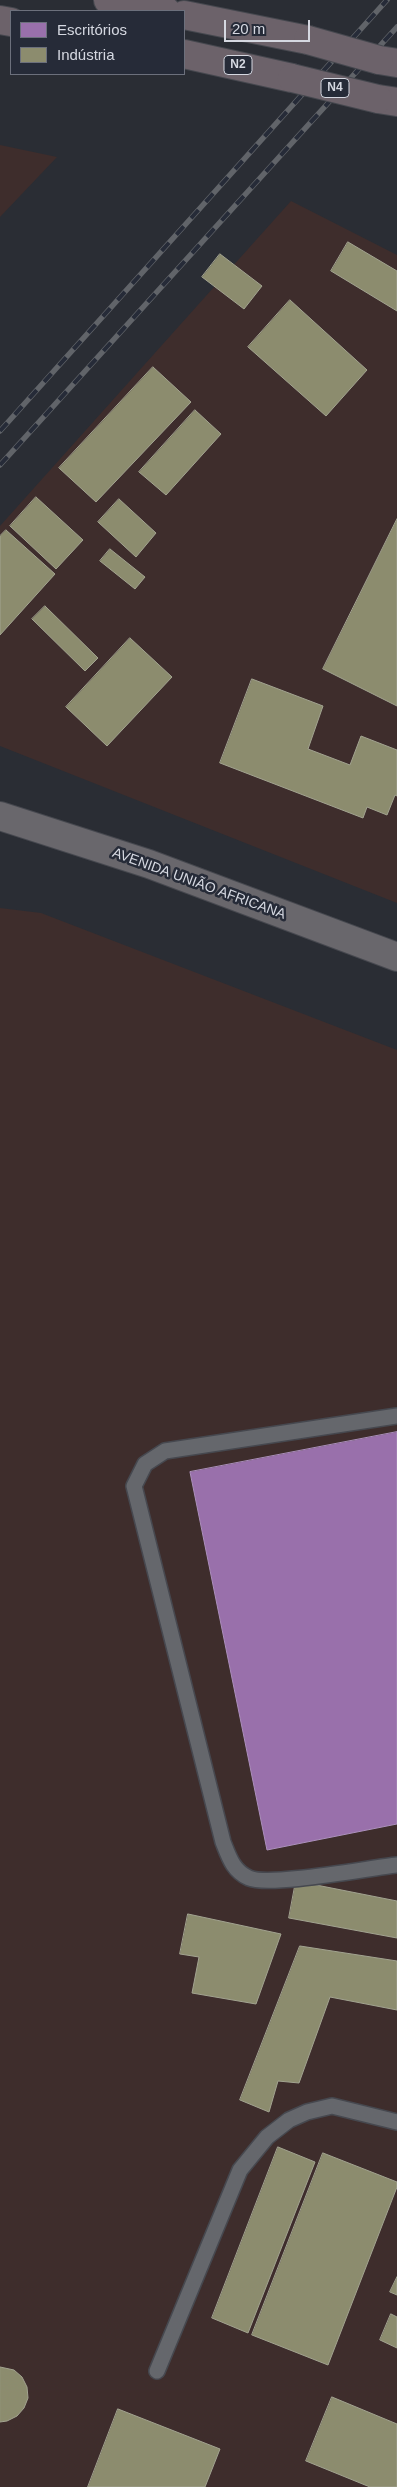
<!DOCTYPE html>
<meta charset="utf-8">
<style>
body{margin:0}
#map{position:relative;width:397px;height:2487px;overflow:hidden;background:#2a2d34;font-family:Helvetica,sans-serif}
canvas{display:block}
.legend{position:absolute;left:10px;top:10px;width:175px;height:65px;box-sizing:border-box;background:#262b38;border:1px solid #6c707c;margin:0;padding:6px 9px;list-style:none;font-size:15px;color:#d5d8e1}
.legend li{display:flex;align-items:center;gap:10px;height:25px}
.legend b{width:25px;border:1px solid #6c707c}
.scale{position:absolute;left:224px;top:20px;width:86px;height:22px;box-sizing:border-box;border:2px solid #d5d8e1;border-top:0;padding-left:6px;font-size:15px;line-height:18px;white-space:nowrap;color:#d5d8e1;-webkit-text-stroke:4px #262b38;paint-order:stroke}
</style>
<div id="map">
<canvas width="397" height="2487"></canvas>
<ul class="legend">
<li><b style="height:14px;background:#9970ab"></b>Escritórios</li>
<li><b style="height:14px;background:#8c8c6e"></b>Indústria</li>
</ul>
<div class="scale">20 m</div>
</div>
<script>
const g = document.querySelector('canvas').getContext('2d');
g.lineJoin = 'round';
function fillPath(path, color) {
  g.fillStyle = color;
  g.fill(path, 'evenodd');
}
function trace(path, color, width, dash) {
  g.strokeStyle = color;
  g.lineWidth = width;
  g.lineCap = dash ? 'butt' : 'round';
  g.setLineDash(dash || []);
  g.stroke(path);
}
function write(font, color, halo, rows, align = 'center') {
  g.font = font + ' Helvetica,sans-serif';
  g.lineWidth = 5;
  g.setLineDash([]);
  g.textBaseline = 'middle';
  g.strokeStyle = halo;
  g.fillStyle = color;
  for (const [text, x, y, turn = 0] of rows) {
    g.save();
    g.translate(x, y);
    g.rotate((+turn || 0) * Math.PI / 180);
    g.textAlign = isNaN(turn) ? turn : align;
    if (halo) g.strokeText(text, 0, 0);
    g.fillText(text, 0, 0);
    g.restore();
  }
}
fillPath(new Path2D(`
 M0 145 57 157 0 217Z
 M291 201 397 255V903L0 746V526Z
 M0 908 41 913 397 1050V2487H0Z`), '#3e2d2c');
const offices = new Path2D(`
 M397 1432V1824L267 1850 190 1472Z`);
fillPath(offices, '#9970ab');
trace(offices, '#ab8fbb', 1);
const industry = new Path2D(`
 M348 242 397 271V311L331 271Z
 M220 254 262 286 244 309 202 277Z
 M290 300 367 370 326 416 248 347Z
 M153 367 191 402 96 502 59 468Z
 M195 410 221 434 166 495 139 472Z
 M36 497 83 540 56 569 10 526Z
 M119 499 156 533 136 557 98 522Z
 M397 519V706L323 669Z
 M6 530 55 574 0 635V536Z
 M110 549 145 577 135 589 100 561Z
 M45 606 98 658 85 671 32 619Z
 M130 638 172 677 107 746 66 707Z
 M252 679 323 706 308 749 350 765 361 736 397 750V796L395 795 387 815 367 807 363 818 220 763Z
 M296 1881 397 1901V1938L289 1918Z
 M188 1914 281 1934 256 2004 192 1993 199 1957 180 1954Z
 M300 1946 397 1961V2010L330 1997 299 2083 278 2081 269 2112 240 2100Z
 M278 2147 315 2162 248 2333 212 2318Z
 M323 2153 397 2182V2187L328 2365 252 2335Z
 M397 2277V2295L390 2292Z
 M391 2314 397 2317V2348L380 2340Z
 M0 2367 14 2370 22 2377 27 2387 28 2398 24 2408 17 2416 7 2421 0 2422Z
 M332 2397 397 2424V2487H370L306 2461Z
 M118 2409 220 2449 205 2487H88Z`);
fillPath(industry, '#8c8c6e');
trace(industry, '#a2a390', 1);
const service = new Path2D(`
 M397 1416 165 1451 145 1464 134 1486 223 1842C229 1857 233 1871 249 1878 270 1887 369 1868 397 1865
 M157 2371 240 2170 267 2137 289 2120 307 2112 332 2106 397 2122`);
const secondary = new Path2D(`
 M0 816 149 864 397 957`);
const trunk = new Path2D(`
 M108 0 166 11
 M184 15 308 40
 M0 20 11 22
 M184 54 292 78
 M379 60 397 63
 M378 99 397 102`);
trace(service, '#46484f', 18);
trace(secondary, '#46484f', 30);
trace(trunk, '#46484f', 30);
trace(service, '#65676c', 15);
trace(secondary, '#69676c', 28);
trace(trunk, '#6c626a', 28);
const rail = new Path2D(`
 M0 431 387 0
 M0 465 397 27`);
trace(rail, '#616469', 5.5);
trace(rail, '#262b38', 4, [11]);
const trunkBridge = new Path2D(`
 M308 40 379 60
 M292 78 378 99`);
trace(trunkBridge, '#46484f', 30, []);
trace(trunkBridge, '#6c626a', 28);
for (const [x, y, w] of [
 [238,65,28],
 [335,88,28]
]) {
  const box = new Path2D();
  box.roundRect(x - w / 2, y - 9.5, w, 19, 4);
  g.fillStyle = '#262b38';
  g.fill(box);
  trace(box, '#d5d8e1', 1);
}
write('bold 12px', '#d5d8e1', null, [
 ["N2",238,65],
 ["N4",335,88]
]);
write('14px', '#d5d8e1', '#262b38', [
 ["AVENIDA UNIÃO AFRICANA",199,884,20]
]);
</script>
